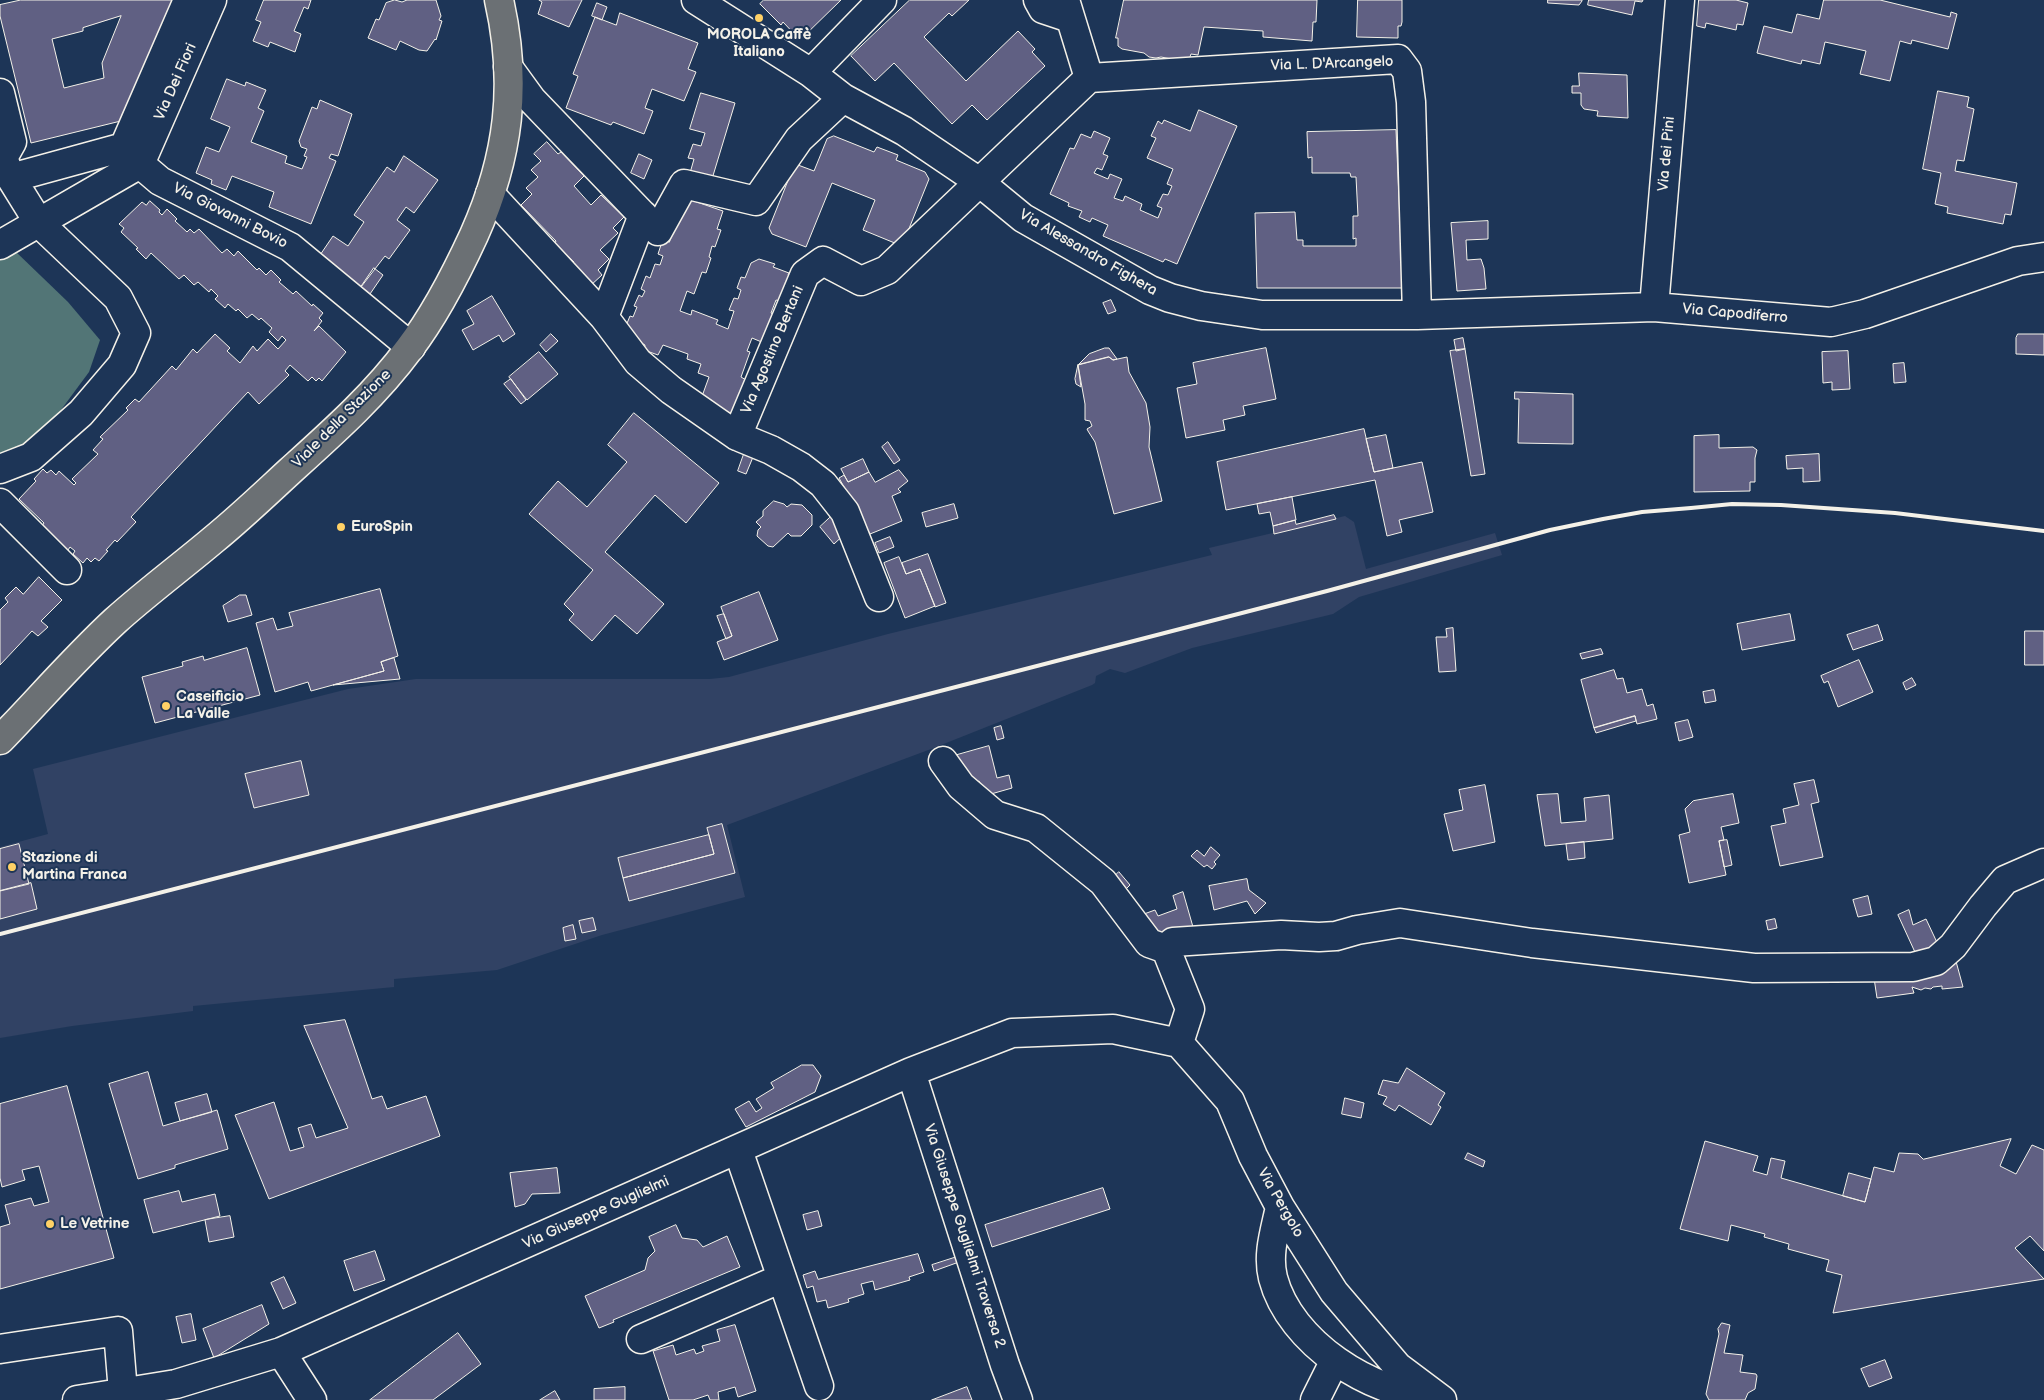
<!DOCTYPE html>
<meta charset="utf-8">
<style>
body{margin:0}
canvas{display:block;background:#1d3557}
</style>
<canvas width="2044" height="1400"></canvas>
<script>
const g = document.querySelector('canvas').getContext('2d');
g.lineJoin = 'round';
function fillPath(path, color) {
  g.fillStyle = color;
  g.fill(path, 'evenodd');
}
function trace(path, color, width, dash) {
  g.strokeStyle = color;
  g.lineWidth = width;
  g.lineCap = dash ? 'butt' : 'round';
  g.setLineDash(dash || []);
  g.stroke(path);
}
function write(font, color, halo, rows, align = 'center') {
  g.font = font + ' "Balsamiq Sans",sans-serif';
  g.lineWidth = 4;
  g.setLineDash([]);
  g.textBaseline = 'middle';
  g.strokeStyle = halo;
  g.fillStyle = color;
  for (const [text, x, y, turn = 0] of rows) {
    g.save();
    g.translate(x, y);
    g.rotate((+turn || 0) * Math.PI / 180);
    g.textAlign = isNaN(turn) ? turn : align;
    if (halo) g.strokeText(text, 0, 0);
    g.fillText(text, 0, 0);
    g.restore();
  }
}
fillPath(new Path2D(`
 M1345 516 1354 522 1366 569 1495 533 1502 555 1359 597 1333 614 1192 648 1125 673 1110 669 1096 676 1095 683 1092 685 931 749 727 825 745 897 602 935 497 970 394 979V987L193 1006V1011L72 1026 0 1038V847L48 834 33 769 348 689 416 679H710L729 677 888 634 1212 555 1209 548Z`), '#314264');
fillPath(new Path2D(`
 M15 251 68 302 100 340 89 372 55 418 19 448 0 453V252Z`), '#527576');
const building = new Path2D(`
 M21 0H177L129 119 31 143 0 16V5ZM121 16 102 63 104 78 64 88 52 39 83 31V28Z
 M264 0H311L308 9 304 7 294 31 301 34 295 52 270 42 268 47 253 41 261 22 256 20Z
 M395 0 402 2 407 0H436L441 16 439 20 442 21 436 40 435 39 427 51 419 50 400 41 396 50 368 38 376 19 379 20 386 3Z
 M582 0 569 27 538 14 542 2 539 0Z
 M764 0H841L800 40 783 22 781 25 760 4Z
 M910 0H969L952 16 949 13 924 37 966 81 1018 31 1035 49 1032 52 1045 66 987 120 972 105 952 124 894 63 875 81 851 56Z
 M1124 0H1317L1316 22H1313L1312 41 1263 37V31L1204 27 1198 55 1191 54 1188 62 1161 57 1156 58 1149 57 1144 53 1122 49 1118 46V38H1116Z
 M1358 0H1402V22L1401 26H1398V38L1357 37Z
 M1548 0H1582V1L1579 5 1548 3Z
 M1589 0H1643L1642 2 1635 1 1632 15 1588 5Z
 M1699 0H1736L1748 3 1743 25 1737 24 1736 30 1706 23 1705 28 1697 26Z
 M1824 0H1880L1950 17 1951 12 1957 14 1948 49 1912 40 1911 44 1900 41 1890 81 1860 74 1866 51 1825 42 1820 64 1802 60 1801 64 1757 53 1764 26 1792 33 1797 14 1819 19Z
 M597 3 607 7 602 20 592 16Z
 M620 13 698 43 688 69 696 72 684 101 652 89 645 108 653 111 644 134 613 122 611 125 566 108 578 76 573 74 595 17 616 25Z
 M1579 73 1627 75 1628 118 1597 116 1598 111 1584 109 1581 105V93H1572V86H1579Z
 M227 79 245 86 246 82 266 90 258 108 264 111 251 142 287 156 285 163 302 169 307 157 304 156 307 149 301 147 299 141 312 107 317 109 320 100 352 114 338 156 331 154 329 158 336 161 311 224 269 207 274 192 232 176 226 190 211 184 212 180 196 173 206 147 219 152 230 127 211 119Z
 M1938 91 1969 97 1967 107 1974 109 1964 161 1957 160 1955 171 2017 183 2011 215 2005 214 2003 224 1947 213 1948 207 1935 204 1941 173 1923 169Z
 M701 93 735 103 712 179 690 173 694 159 688 158 693 144 701 146 705 133 690 129Z
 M1199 110 1237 126 1177 264 1165 259 1163 262 1103 236 1108 225 1092 218 1090 222 1079 217 1082 211 1068 206 1069 203 1050 194 1070 148 1074 149 1081 134 1091 138 1094 131 1110 138 1103 154 1108 156 1102 170 1097 168 1094 173 1108 179 1110 174 1122 179 1114 198 1123 201 1125 196 1142 204 1140 210 1158 218 1162 208 1157 206 1163 194 1168 195 1172 186 1167 184 1173 169 1147 158 1156 138 1151 136 1158 121 1162 124 1164 120 1190 131Z
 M1396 130 1403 288H1257L1255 213 1295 212 1297 240H1303V246H1356V238L1353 239V216H1358L1356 177H1351L1350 173H1312V157L1308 158 1307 132Z
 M834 136 874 152 877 147 898 155 896 160 925 172 929 179 902 246 863 230 875 200 832 183 806 247 772 234 769 228 793 168 798 165 814 171 827 139Z
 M547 142 558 154 561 152 584 176 574 186 591 205 601 195 624 217 613 228 618 233 600 250 609 259 598 270 602 275 590 286 571 265 574 262 555 243 556 241 521 205 532 194 526 188 538 177 531 170 541 161 534 154Z
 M639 154 652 160 644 179 631 173Z
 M404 156 438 180 414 213 406 207 397 220 410 230 389 259 385 256 361 287 318 258 333 236 348 246 364 222 354 215 387 167 394 172Z
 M685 198 723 211 717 229 721 230 715 247 712 246 709 257 711 258 706 273 702 272 694 294 687 291 680 311 691 315 692 310 718 320 716 324 728 329 734 311 729 310 734 298 738 299 741 290 737 288 741 277 745 278 751 263 759 259 775 264 773 267 789 273 788 275 791 276 780 301 776 300 771 313 774 315 764 343 752 338 747 351 750 352 741 377 746 380 734 420 701 399 709 377 698 373 701 364 687 359 688 354 663 345 658 355 644 350 645 345 623 333 630 316 633 317 637 307 634 306 639 295 642 297 645 291 641 289 646 276 650 278 655 264 660 265 663 256 658 254 663 239 669 242Z
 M150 201 160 210 159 212 162 215 167 209 177 219 175 221 187 232 190 229 194 233 199 229 222 253 227 249 234 256 238 251 257 270 259 268 266 275 271 270 281 280 279 282 293 294 296 291 312 306 313 304 323 313 319 318 322 321 314 331 319 326 346 352 322 381 319 378 316 381 312 377 308 381 290 365 285 371 289 375 259 404 248 392 131 517 136 522 117 542 115 540 106 550 108 551 99 561 95 558 91 562 87 558 83 563 73 554 75 551 70 547 68 550 42 526 44 523 19 499 36 481 34 479 43 469 47 473 51 470 56 475 59 471 74 485 76 483 72 479 98 454 93 450 103 439 100 437 128 410 126 408 135 399 139 402 172 366 176 370 193 349 197 353 215 334 230 348 227 351 240 363 253 346 257 351 268 339 278 349 286 340 282 336 278 341 269 332 272 328 261 318 259 320 252 314 247 318 238 309 236 311 228 304 225 308 215 299 218 296 211 289 209 292 198 282 194 285 184 275 179 279 151 253 146 259 136 249 138 248 121 232 124 228 119 224 142 202 146 205Z
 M1488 221V239L1466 240 1467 260 1481 259 1484 268 1486 289 1457 291 1451 223Z
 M374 268 383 275 370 294 361 287Z
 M492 296 515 334 503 342 499 335 473 350 462 330 474 324 467 311Z
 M1111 300 1116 311 1108 314 1103 303Z
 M551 334 558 341 546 352 540 345Z
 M2018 334H2044V355L2016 354V338Z
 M1463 338 1465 349 1456 351 1454 340Z
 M1105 348H1109L1117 359 1113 360 1109 357 1078 365 1089 354Z
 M1266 348 1276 399 1243 406 1245 415 1223 420 1225 430 1186 438 1177 388 1197 384 1193 363Z
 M1465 349 1485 474 1471 476 1450 351Z
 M1848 351 1850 389 1832 390V382L1823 383 1822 352Z
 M539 352 558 374 527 400 509 377Z
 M1109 357 1113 360 1127 357 1129 372 1146 403 1150 427 1149 447 1162 501 1114 514 1095 442 1088 431 1087 429 1092 426 1090 421 1085 420V404L1078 365Z
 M1904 363 1906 382 1894 383 1893 364Z
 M1078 365 1081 387 1076 384 1075 379Z
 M511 379 526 400 521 404 504 384Z
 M1515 392 1573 394V444L1518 443 1519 399H1515Z
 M634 413 719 483 686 523 655 495 605 552 664 604 637 634 615 615 592 641 569 620 574 614 564 604 593 570 529 514 558 481 587 507 627 462 608 445Z
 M1364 429 1374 472 1422 462 1433 512 1399 520 1402 532 1387 536 1375 480 1226 510 1217 462Z
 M1386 435 1393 468 1374 472 1366 439Z
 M1719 435V448L1753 447 1757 450 1755 458V482H1750V491L1694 492V436Z
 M888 442 900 460 894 464 882 447Z
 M744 454 753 457 746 474 738 471Z
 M1819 454 1820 481 1803 482V468L1787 469 1786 456Z
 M863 459 869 472 848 482 841 469Z
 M899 470 908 481 898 489 901 492 892 496 902 521 870 534 839 478 844 475 848 482 869 472 875 482Z
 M1292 497 1296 520 1273 526 1270 512 1259 514 1257 504Z
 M774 501 784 504 787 507 791 504 802 505 812 515V525L801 536H791L788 533 773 547 768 546 757 536 758 530 761 527 756 522 763 516V511Z
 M954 504 958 518 926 527 922 513Z
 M835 513 849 530 834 544 820 527Z
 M1334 515 1336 519 1274 534 1273 526 1295 520 1296 524Z
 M890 537 894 547 879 553 875 543Z
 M928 554 946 603 935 607 920 569 906 574 902 563Z
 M899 557 906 574 920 569 935 606 905 618 884 563Z
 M39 577 62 600 41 621 48 627 38 636 32 631 0 665V610L8 602 5 598 16 587 23 594Z
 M380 589 398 656 381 662 384 671 311 691 308 682 275 692 256 623 273 618 277 630 293 626 289 613Z
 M759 592 778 640 724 660 717 642 732 636 721 607Z
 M240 595H246L252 615 228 622 223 606Z
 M724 614 732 636 726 639 717 616Z
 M1790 614 1795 640 1742 650 1737 624Z
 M1878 625 1883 640 1853 650 1847 635Z
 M1453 628 1456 671 1439 672 1436 637H1447L1446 629Z
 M2025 631H2044V665H2025Z
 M247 648 260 695 155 723 142 677 183 666 182 662 203 656 204 660Z
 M1601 649 1603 654 1582 659 1580 654Z
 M394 658 400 679 333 685 384 671 381 662Z
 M1859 660 1873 692 1838 707 1828 681 1824 683 1821 676Z
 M1614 670 1617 679 1623 678 1627 693 1642 689 1647 706 1653 704 1657 719 1637 724 1635 716 1594 728 1581 680Z
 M1912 678 1916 685 1906 690 1903 683Z
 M1714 690 1716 701 1705 703 1703 692Z
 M1635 716 1636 721 1596 733 1594 728Z
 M1688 720 1693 737 1679 741 1675 723Z
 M1001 726 1004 738 997 740 994 728Z
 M989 746 997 778 1009 775 1012 788 991 794 982 787 979 781 972 785 950 757Z
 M301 761 309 795 254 808 245 774Z
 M1814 780 1819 802 1811 804 1823 857 1780 866 1771 826 1786 823 1783 809 1799 805 1794 784Z
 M1485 785 1495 842 1453 851 1444 814 1463 810 1459 790Z
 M1558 794 1561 823 1586 821 1584 798 1609 795 1613 839 1545 846 1537 795Z
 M1733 794 1739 823 1721 827 1724 840 1719 841 1726 875 1689 883 1679 835 1690 832 1685 809 1693 801Z
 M722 824 735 873 629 901 623 878 714 854 707 828Z
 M709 835 714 854 623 878 618 858Z
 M1727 840 1732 865 1724 867 1719 841Z
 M1584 842 1585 858 1568 860 1566 844Z
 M19 844 29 884 0 891V849Z
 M1211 847 1220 855 1214 862 1216 864 1212 869 1207 865 1204 867 1191 856 1197 850 1204 856Z
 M1119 872 1130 885 1125 890 1114 877Z
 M1247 879 1249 890 1266 903 1255 914 1247 901 1214 910 1209 886Z
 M31 883 37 909 0 919V891Z
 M1183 892 1195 934H1156L1144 914 1155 910 1158 916 1177 909 1173 896Z
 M1868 896 1872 914 1858 917 1853 900Z
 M1909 910 1913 925 1926 919 1941 951 1919 961 1898 915Z
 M593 918 596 930 582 933 579 921Z
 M1775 919 1777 928 1768 930 1766 921Z
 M573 925 576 939 565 941 563 928Z
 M1954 954 1963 987 1942 989V986L1933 987 1931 989 1925 988 1921 990 1912 987 1914 993 1877 998 1874 978Z
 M345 1020 372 1099 382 1096 387 1109 426 1096 440 1136 269 1199 235 1115 274 1102 290 1151 304 1147 298 1128 311 1124 316 1138 348 1128 304 1026Z
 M802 1065H813L821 1076 815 1092 746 1127 735 1109 749 1101 756 1112 762 1108 756 1099 774 1088 771 1083Z
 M1407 1068 1445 1093 1438 1105 1441 1107 1431 1125 1399 1105 1395 1111 1383 1104 1387 1097 1378 1094 1383 1080 1398 1083Z
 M148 1072 163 1126 217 1110 228 1149 175 1165V1168L138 1179 109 1084Z
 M67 1086 114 1258 0 1289V1227L10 1224 5 1205 31 1198 34 1206 49 1202 39 1166 22 1170 25 1180 2 1187 0 1178V1104Z
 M207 1094 212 1112 180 1121 175 1103Z
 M1345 1098 1364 1103 1361 1118 1342 1114Z
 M2011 1139 2000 1166 2016 1174 2032 1145 2044 1150V1251L2030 1236 2015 1248 2044 1279 1833 1313 1842 1275 1826 1271 1829 1260 1788 1249 1789 1244 1764 1237 1765 1234 1731 1225 1728 1241 1680 1229 1705 1141 1758 1156 1753 1171 1767 1175 1771 1158 1785 1161 1781 1178 1865 1202 1874 1167 1894 1172 1899 1153 1918 1154 1923 1159Z
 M1468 1153 1485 1161 1483 1167 1465 1159Z
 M557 1168 560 1193 532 1194 525 1204 515 1207 510 1173Z
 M1849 1173 1871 1179 1865 1202 1843 1196Z
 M1103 1188 1110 1209 992 1247 985 1225Z
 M179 1191 182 1202 215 1194 220 1216 153 1233 144 1200Z
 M818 1211 822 1226 807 1230 803 1215Z
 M230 1216 234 1237 209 1242 205 1220Z
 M676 1225 682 1238 697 1240 703 1247 727 1236 740 1267 613 1320 614 1322 599 1328 585 1296 645 1270 648 1258 655 1251 649 1237Z
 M375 1251 385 1280 354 1291 344 1261Z
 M918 1254 924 1272 909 1277 910 1280 875 1290 873 1281 861 1284 864 1294 848 1299 849 1302 828 1308 826 1300 817 1302 813 1286 807 1288 803 1275 815 1271 818 1279Z
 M957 1257 959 1262 934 1271 932 1265Z
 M284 1277 296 1303 283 1309 271 1283Z
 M262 1305 269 1324 214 1358 203 1329Z
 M191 1314 196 1340 182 1343 176 1317Z
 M1722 1323 1730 1325 1724 1353 1743 1355 1740 1372 1756 1374 1757 1376 1755 1389 1748 1393 1745 1400H1709L1706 1394 1719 1334 1718 1329Z
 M735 1325 756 1391 738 1397 735 1387 718 1392 719 1400H710L708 1395 693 1400H669L653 1351 673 1345 676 1355 694 1349 696 1354 704 1351 702 1346 720 1341 717 1330Z
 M458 1333 481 1364 433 1400H370Z
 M1885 1360 1892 1378 1869 1387 1861 1369Z
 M625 1387V1400H594V1389Z
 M967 1387 972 1400H932Z
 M555 1391 560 1400H540Z`);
fillPath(building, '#606083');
trace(building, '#f4f1e8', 1);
const minor = new Path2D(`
 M188 0 124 147 140 164 160 181 290 247 411 347
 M696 0 811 73 843 98 904 131 978 181 1023 218 1150 290 1170 298 1201 306 1262 315H1417L1654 307 1831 322 1865 314 2018 261 2044 257
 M1038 0 1043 9 1070 18
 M1065 0 1089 78
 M508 67 532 100 658 231 684 184 756 201 799 139 843 98
 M811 73 882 0
 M1089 78 1398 59 1407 71 1411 102 1417 315
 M0 93 12 142 3 158
 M11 178 124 147
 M490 194 604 317 638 362 671 390 737 436 805 274 823 261 861 281 887 270 1089 78
 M0 245 140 164 212 0
 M1654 307 1680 0
 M604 317 643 215
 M737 436 771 450 801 467 823 484 845 512 879 597
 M0 469 31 457 81 413 122 365 136 333 118 298 39 223 11 178 3 158
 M0 503 67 570
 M943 761 961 786 995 815 1036 828 1103 882 1149 943 1166 949
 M1179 1043 1190 1009 1166 949 1173 942 1281 935 1319 937 1336 936 1357 930 1400 923 1532 943 1754 968 1913 967 1936 961 1953 946 1983 906 2005 880 2044 863
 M911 1072 1005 1365 1018 1400
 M738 1150 819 1386
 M1280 1207C1275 1231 1267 1254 1273 1278 1290 1343 1372 1395 1436 1398
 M641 1339 782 1278
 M0 1349 118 1331 123 1392
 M281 1352 312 1400
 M77 1400 176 1384 281 1352 911 1072 1012 1033 1113 1029 1179 1043 1230 1101 1253 1156 1280 1207 1334 1292 1398 1367 1442 1400
 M1315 1400 1335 1360`);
const major = new Path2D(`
 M0 740C37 702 75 658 115 621 146 593 181 567 213 540 240 518 265 494 290 471 332 433 375 395 409 349 435 315 456 274 474 235 509 157 518 84 499 0`);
trace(minor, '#f4f1e8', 31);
trace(major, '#f4f1e8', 31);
trace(minor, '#1d3557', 28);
trace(major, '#6b7074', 28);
trace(new Path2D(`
 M0 934 1327 591 1550 530 1603 519 1642 512 1691 508 1732 504 1781 505 1895 513 2044 531`), '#f4f1e8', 4);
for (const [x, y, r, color] of [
 [759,18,5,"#ffd166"],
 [341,527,5,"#ffd166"],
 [166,706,5,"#ffd166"],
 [12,867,5,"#ffd166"],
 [50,1224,5,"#ffd166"]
]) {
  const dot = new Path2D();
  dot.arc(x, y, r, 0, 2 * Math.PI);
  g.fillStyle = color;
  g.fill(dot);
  trace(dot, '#1d3557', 2);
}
write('bold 15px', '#f4f1e8', '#1d3557', [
 ["MOROLA Caffè",759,35,"center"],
 ["Italiano",759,52,"center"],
 ["EuroSpin",351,527],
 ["Caseificio",176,697],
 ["La Valle",176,714],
 ["Stazione di",22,858],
 ["Martina Franca",22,875],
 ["Le Vetrine",60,1224]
], 'left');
write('15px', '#f4f1e8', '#1d3557', [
 ["Via L. D'Arcangelo",1332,64,-2],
 ["Via Dei Fiori",176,82,-66],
 ["Via dei Pini",1667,154,-85],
 ["Via Giovanni Bovio",230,216,27],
 ["Via Alessandro Fighera",1088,253,30],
 ["Via Capodiferro",1735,314,5],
 ["Via Agostino Bertani",773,350,-67],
 ["Viale della Stazione",342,419,-45],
 ["Via Pergolo",1280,1203,60],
 ["Via Giuseppe Guglielmi",596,1213,-24],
 ["Via Giuseppe Guglielmi Traversa 2",964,1236,72]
]);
</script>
